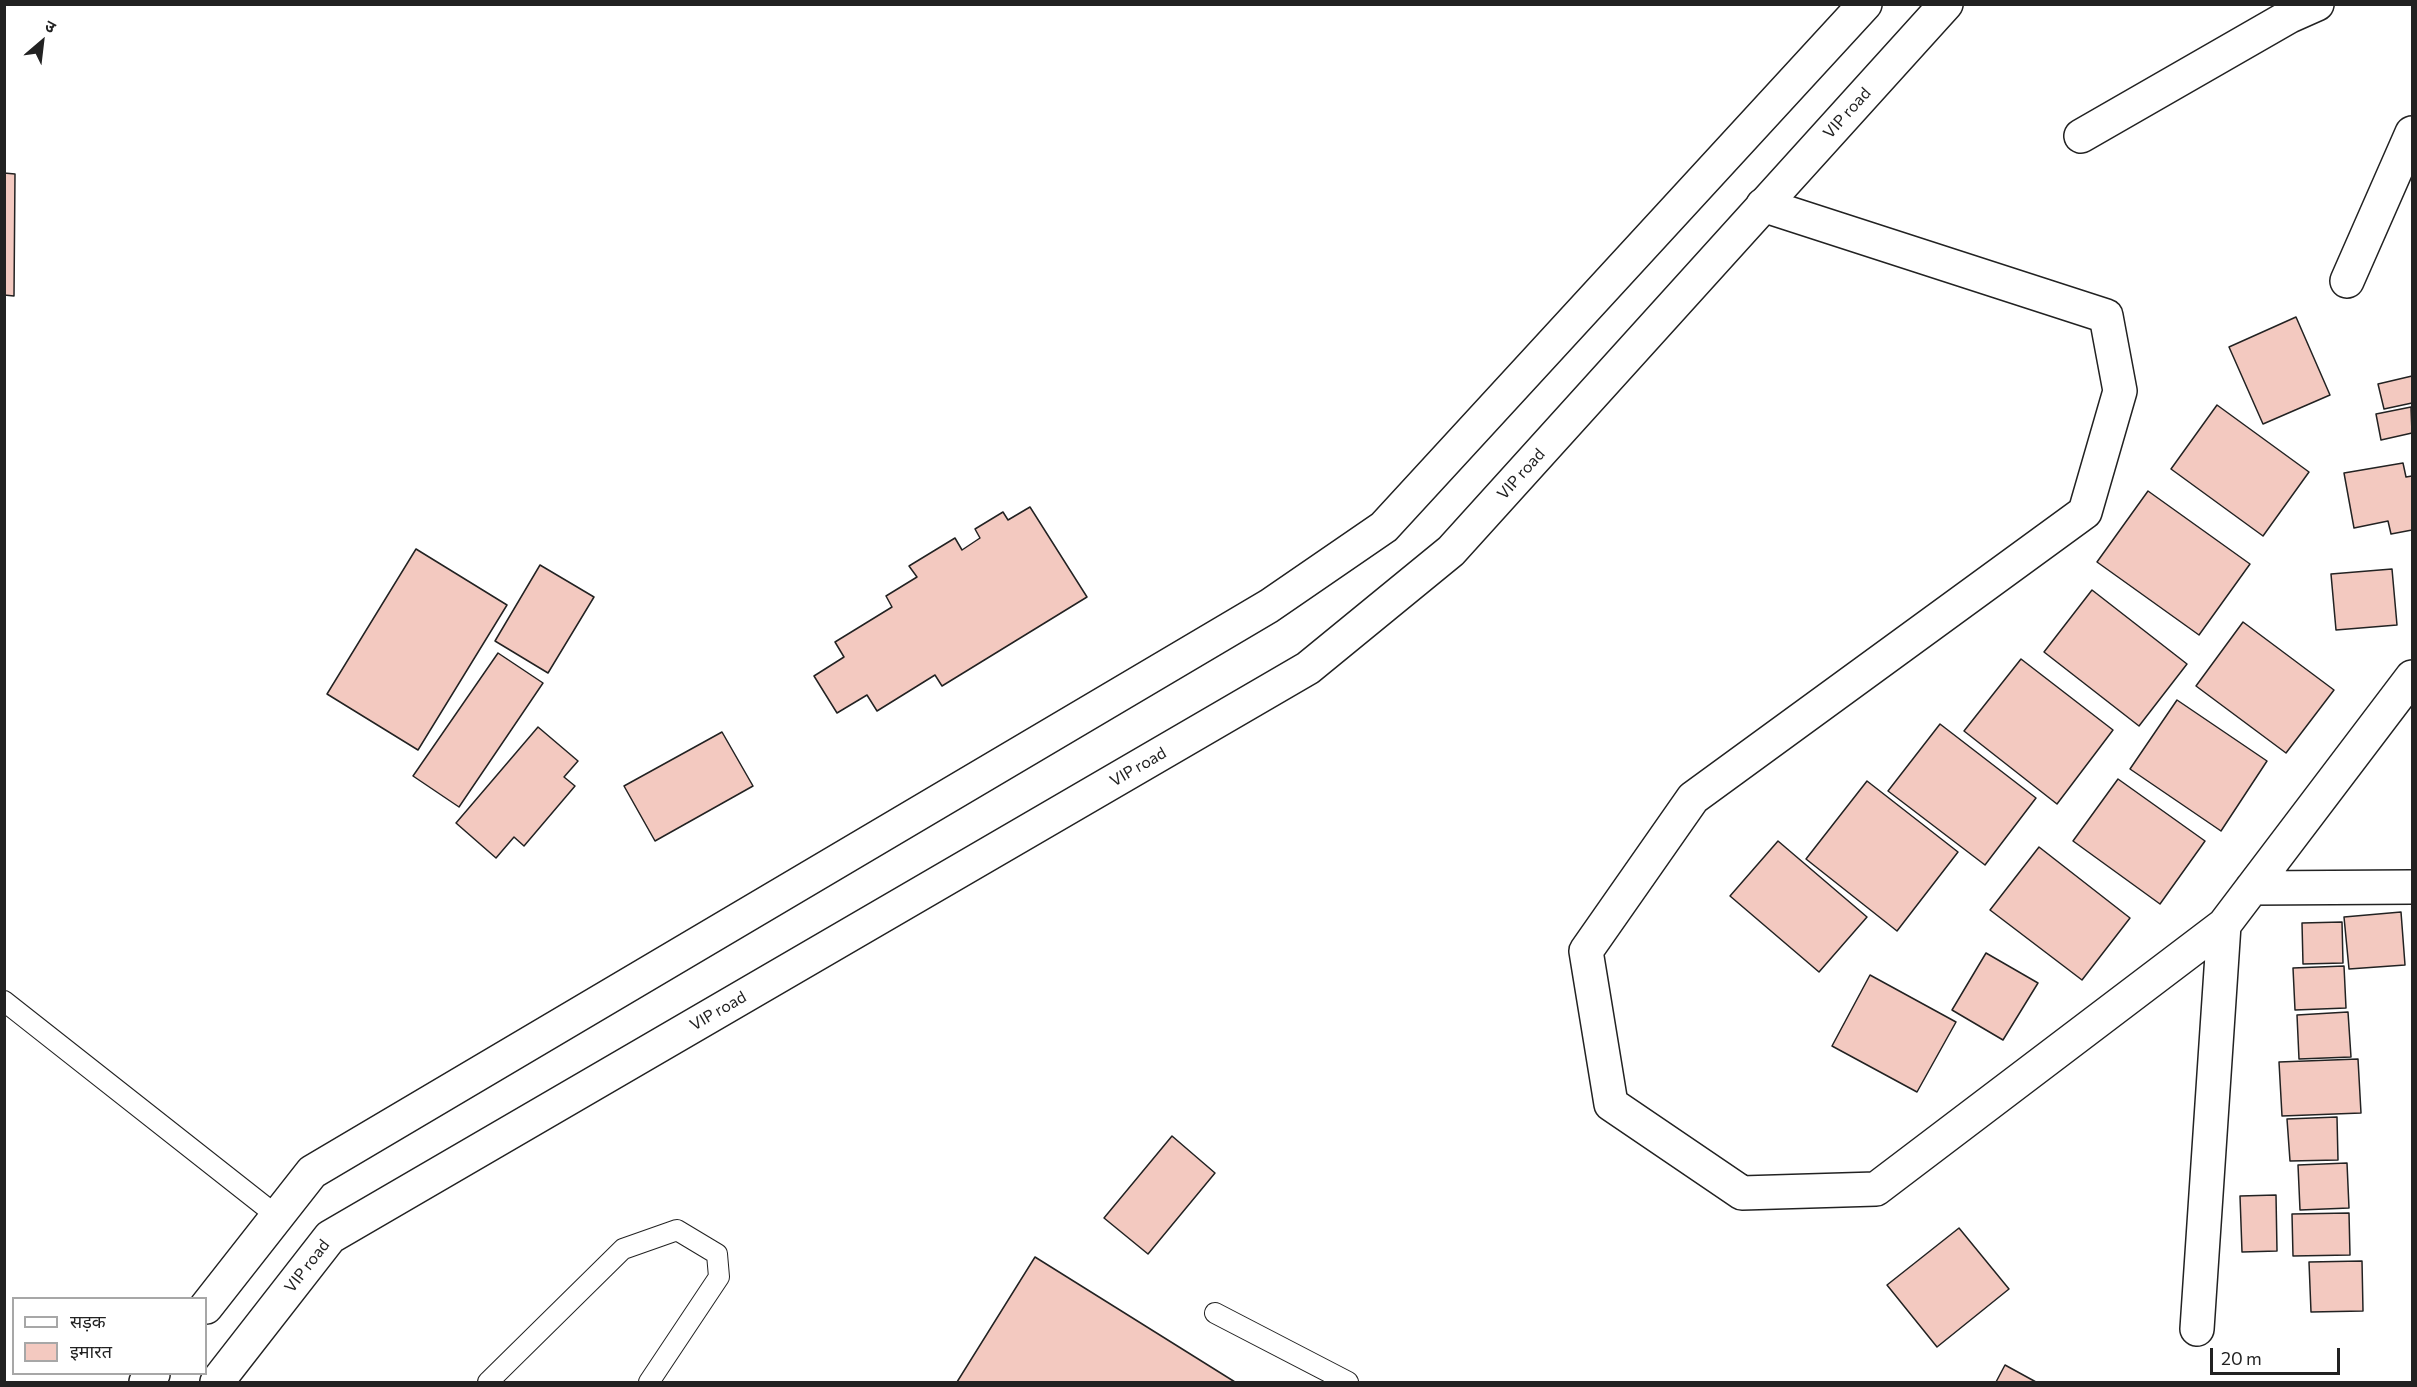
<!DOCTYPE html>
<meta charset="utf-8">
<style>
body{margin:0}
#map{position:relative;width:2417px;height:1387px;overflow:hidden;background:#fff;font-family:Commissioner,"Noto Sans Devanagari",sans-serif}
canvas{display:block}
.frame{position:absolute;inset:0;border:6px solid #222;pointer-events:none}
.legend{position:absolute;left:12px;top:1297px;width:195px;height:78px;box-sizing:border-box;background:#fff;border:2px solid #a7a7a7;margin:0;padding:8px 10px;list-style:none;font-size:18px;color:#222}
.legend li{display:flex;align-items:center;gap:12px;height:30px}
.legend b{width:30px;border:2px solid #a7a7a7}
.north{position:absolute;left:12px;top:12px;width:60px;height:60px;-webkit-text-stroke:4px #fff;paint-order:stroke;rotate:28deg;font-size:16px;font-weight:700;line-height:24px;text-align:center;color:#222}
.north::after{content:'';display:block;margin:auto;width:21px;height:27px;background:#222;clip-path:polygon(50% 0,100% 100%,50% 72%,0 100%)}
.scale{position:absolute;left:2210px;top:1348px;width:130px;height:27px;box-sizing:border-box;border:3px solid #222;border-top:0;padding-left:8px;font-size:18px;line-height:21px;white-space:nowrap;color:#222;-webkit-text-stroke:4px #fff;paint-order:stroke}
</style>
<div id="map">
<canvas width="2417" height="1387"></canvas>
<div class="frame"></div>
<ul class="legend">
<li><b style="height:8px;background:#fff"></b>सड़क</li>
<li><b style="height:16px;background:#f3c9c0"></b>इमारत</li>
</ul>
<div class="north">उ</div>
<div class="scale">20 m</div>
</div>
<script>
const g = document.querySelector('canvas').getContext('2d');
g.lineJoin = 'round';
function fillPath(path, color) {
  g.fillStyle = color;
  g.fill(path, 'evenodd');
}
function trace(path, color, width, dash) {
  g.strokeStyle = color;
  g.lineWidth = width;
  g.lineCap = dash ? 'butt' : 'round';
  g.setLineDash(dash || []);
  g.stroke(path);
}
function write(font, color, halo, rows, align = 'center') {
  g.font = font + ' Commissioner,sans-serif';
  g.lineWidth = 4.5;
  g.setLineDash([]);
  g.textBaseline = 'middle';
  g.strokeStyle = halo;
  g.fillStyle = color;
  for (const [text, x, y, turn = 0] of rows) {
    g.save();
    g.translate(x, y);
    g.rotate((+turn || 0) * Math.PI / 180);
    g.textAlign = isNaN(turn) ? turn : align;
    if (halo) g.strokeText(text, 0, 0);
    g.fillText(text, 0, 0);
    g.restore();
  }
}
const building = new Path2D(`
 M4 173 15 174 14 296 4 295Z
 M2296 317 2330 395 2263 424 2229 347Z
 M2412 376V403L2384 409 2378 384Z
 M2217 405 2309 472 2263 536 2171 469Z
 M2411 407 2412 433 2381 440 2376 414Z
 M2403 463 2406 477 2412 476V530L2391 534 2388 521 2354 528 2344 473Z
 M2148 491 2250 564 2199 635 2097 562Z
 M1030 507 1087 597 942 686 935 675 877 711 867 695 837 713 814 676 844 657 835 642 892 607 886 596 917 577 909 566 955 538 962 550 980 538 975 529 1003 512 1008 520Z
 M416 549 507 605 418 750 327 694Z
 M540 565 594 597 548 673 495 641Z
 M2392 569 2397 625 2336 630 2331 574Z
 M2092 590 2187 664 2139 726 2044 652Z
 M2243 622 2334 690 2286 753 2196 686Z
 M498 653 543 683 459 807 413 776Z
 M2021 659 2113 730 2057 804 1964 731Z
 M2177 700 2267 761 2221 831 2130 769Z
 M1940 724 2036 798 1985 865 1888 791Z
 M538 727 578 761 564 777 575 786 524 846 514 837 496 858 456 823Z
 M722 732 753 786 655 841 624 786Z
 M2118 779 2205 841 2160 904 2073 841Z
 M1867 781 1958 852 1897 931 1806 859Z
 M1778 841 1867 917 1819 972 1730 896Z
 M2039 847 2130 918 2082 980 1990 910Z
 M2401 912 2405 965 2349 969 2344 917Z
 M2342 922 2343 963 2303 964 2302 923Z
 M1986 953 2038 983 2003 1040 1952 1010Z
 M2344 966 2346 1008 2295 1010 2293 968Z
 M1870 975 1956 1022 1917 1092 1832 1046Z
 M2348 1012 2351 1057 2299 1059 2297 1015Z
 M2358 1059 2361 1113 2282 1116 2279 1062Z
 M2337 1117 2338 1160 2290 1161 2287 1119Z
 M1172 1136 1215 1173 1148 1254 1104 1218Z
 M2347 1163 2349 1208 2300 1210 2298 1165Z
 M2276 1195 2277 1251 2242 1252 2240 1196Z
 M2349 1213 2350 1255 2293 1256 2292 1214Z
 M1959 1228 2009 1289 1937 1347 1887 1285Z
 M1035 1257 1235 1382H957Z
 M2362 1261 2363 1311 2311 1312 2309 1262Z
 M2005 1365 2036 1382H1996Z`);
fillPath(building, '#f3c9c0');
trace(building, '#222', 1.5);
const lane = new Path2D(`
 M4 1001 277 1216
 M1215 1313 1348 1382
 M488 1382 623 1249 677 1230 717 1254 719 1277 649 1382`);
const street = new Path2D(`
 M2081 136 2290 16 2317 4
 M1763 205 2106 316 2120 391 2085 512 1693 798 1586 951 1611 1104 1742 1193 1876 1189 2224 925 2412 677
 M2347 281 2412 133
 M2252 888 2412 887
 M2197 1329 2224 925`);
const primary = new Path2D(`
 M206 1307 312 1172 1269 606 1384 527 1865 4
 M146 1382 153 1374
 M217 1382 330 1237 1308 668 1451 551 1946 4`);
trace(lane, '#222', 22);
trace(street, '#222', 36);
trace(primary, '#222', 36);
trace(lane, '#fff', 20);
trace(street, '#fff', 33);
trace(primary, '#fff', 33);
write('16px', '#222', '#fff', [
 ["VIP road",1847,113,-48],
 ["VIP road",1521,474,-48],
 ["VIP road",1138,767,-30],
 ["VIP road",718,1011,-30],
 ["VIP road",307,1266,-52]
]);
</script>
